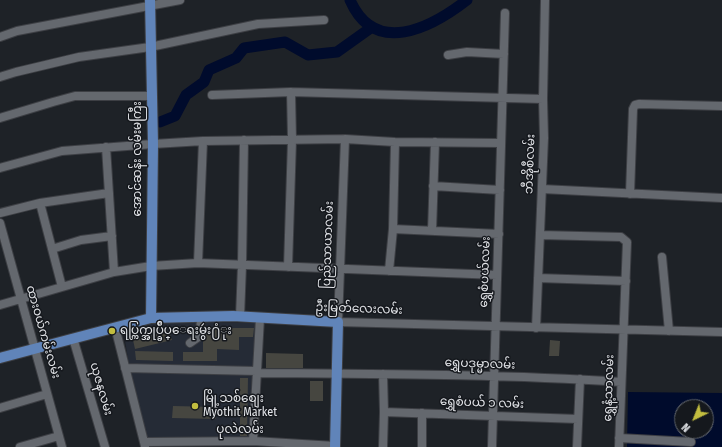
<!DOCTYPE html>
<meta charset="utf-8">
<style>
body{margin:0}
#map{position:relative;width:722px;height:447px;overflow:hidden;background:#1e2227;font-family:"Fira Sans Condensed",sans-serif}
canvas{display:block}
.north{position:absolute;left:674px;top:399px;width:40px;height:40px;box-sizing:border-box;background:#15181d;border:1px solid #676a6f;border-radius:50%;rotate:223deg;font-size:11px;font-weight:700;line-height:16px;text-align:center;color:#e3e5e9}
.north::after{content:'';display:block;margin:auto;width:14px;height:18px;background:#c2bd3f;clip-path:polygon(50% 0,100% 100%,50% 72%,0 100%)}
</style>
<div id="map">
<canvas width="722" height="447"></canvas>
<div class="north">N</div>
</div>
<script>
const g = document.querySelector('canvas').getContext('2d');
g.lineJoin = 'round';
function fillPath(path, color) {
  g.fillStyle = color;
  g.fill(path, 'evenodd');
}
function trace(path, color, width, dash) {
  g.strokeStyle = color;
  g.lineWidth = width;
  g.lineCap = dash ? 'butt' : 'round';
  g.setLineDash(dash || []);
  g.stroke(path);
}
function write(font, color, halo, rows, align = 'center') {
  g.font = font + ' "Fira Sans Condensed","Noto Sans Myanmar",sans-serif';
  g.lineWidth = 3;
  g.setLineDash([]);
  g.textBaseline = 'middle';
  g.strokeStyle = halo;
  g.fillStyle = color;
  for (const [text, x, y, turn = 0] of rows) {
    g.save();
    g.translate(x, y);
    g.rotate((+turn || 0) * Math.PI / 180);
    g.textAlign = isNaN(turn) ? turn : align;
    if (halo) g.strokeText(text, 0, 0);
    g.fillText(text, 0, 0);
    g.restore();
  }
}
fillPath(new Path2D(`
 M152 322 256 323 254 368 129 365 124 334Z
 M129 369 254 373 250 439 147 438Z`), '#252b36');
fillPath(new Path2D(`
 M628 392 722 393V447H627ZM682 407H706V431H682Z`), '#000b2c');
trace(new Path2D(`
 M350 0C375 57 431 28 467 0
 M160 122 175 116 186 95 204 82 209 70 236 58 244 48 285 42 308 55 337 52 372 27`), '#000b2c', 11);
fillPath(new Path2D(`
 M206 328H254L253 337H239V350L217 349V361H183V352H203V341L205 337Z
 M169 331 172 340 135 349 133 340Z
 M550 340 560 341 559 356H549Z
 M135 351 173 352V361L136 360Z
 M266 353 303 354V368H266Z
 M240 378H248L247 436H240Z
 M310 381H323V401H310Z
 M173 406 216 407V419L172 418Z`), '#464640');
const minor = new Path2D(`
 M0 37 17 31 180 0
 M448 55 467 52 504 54
 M0 77 16 72 79 57 150 47 258 24 324 20
 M291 92 543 99
 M212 95 291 92 292 140 288 267
 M0 118 53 102 75 96H151
 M345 139 338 322 722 332
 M106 147 114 272
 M0 168 62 151 153 144 203 141 345 139 395 142 501 143
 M433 186 500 190
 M542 189 722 198
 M630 194 633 109 635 105 639 104 722 106
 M40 203 62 287
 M0 213 40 203 109 193
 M0 223 62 447
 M393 229 499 234
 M432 231 435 142
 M540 235 621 237 627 242 619 447
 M52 249 81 240 112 236
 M662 257 669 331
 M198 263 203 141
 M389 271 393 229 395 142
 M538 278 626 281
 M0 305 114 272 151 266 198 263 497 275
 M240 317 242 265 244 140
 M115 327 145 446
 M536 328 544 138 543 99 545 0
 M73 338 105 447
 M190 343 200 336 201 317
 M125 368 257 371
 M257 373C378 374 500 374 621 382
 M383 374 384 412 383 447
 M0 408 47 394
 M384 412 578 419
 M619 438 691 442
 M253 441 260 318
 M144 442 253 441 335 446
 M20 447 59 436
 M422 447V413
 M492 447 505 13
 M577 447 580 379`);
const major = new Path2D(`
 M150 0 153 144 151 318
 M0 358 151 318 233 316 338 322 335 447`);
trace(minor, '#3d3f44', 10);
trace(major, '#3d3f44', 12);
trace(minor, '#64686e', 8);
trace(major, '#6084b9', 10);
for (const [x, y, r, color] of [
 [112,331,4,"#c2bd3f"],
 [195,406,4,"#c2bd3f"]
]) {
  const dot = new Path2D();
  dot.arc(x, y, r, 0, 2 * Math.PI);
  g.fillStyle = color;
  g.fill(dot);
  trace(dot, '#15181d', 1.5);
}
write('12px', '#e3e5e9', '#15181d', [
 ["အောင်ဆန်း လမ်းမကြီး",138,159,-90],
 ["ဘီအိုစီလမ်း",530,164,-88],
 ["ပြည်သာယာလမ်း",328,245,-88],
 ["ရွှေစံပယ်လမ်း",485,272,-88],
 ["ဦးမြတ်လေးလမ်း",359,309,2],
 ["ထားဝယ်ကမ်းလမ်း",43,332,74],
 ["ရွှေပဒုမ္မာလမ်း",480,364,2],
 ["ရွှေနံ့သာလမ်း",609,388,-88],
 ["ယုဇနလမ်း",101,389,74],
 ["ရွှေစံပယ် ၁ လမ်း",482,403,2],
 ["ပုလဲလမ်း",240,430]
]);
write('12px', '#e3e5e9', '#15181d', [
 ["ရပ္ကြက္အုပ္ခ်ဳပ္ေရးမွဴး႐ံုး",120,331],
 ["မြို့သစ်စျေး",203,399],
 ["Myothit Market",203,413]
], 'left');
</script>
